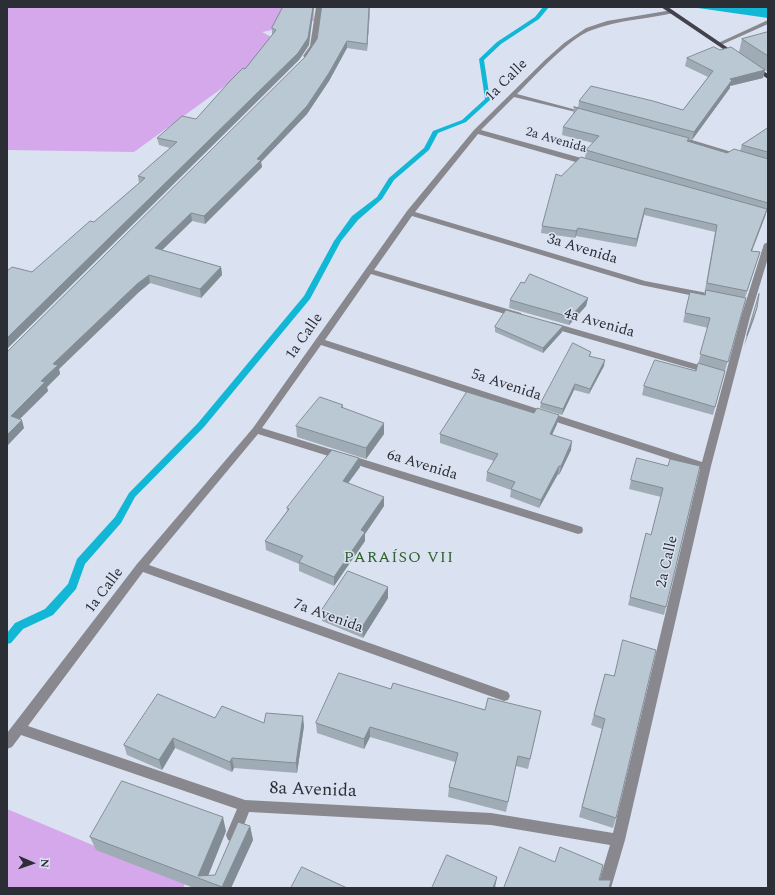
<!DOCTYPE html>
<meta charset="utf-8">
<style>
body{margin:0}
#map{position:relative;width:775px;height:895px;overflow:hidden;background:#dae2f1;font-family:Spectral,serif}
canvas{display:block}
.frame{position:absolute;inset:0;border:8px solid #2b2e34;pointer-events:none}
.north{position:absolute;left:12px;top:843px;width:40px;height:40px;-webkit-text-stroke:3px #dae2f1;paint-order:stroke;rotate:92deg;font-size:11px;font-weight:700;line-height:16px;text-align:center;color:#2b2e34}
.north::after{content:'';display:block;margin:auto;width:14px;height:18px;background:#2b2e34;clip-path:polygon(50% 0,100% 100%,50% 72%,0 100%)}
</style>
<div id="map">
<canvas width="775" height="895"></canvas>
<div class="frame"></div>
<div class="north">N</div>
</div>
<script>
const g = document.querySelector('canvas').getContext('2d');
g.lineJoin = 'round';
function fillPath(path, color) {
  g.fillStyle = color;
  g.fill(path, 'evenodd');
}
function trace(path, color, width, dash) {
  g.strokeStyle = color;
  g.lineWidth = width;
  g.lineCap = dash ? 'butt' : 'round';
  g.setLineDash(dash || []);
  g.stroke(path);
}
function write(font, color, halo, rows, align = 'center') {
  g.font = font + ' Spectral,serif';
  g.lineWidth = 3;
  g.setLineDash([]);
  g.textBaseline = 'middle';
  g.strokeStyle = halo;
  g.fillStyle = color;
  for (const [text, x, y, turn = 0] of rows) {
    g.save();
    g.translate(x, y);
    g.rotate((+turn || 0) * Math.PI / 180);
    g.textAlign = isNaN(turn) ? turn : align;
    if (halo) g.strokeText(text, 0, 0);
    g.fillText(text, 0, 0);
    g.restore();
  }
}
fillPath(new Path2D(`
 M7 7H314V21L262 32 285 44 265 49 236 78 134 152 7 150Z
 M7 809 185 884 183 888H7Z`), '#d4a8ea');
fillPath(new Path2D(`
 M691 7H768V18Z`), '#12b7d6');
fillPath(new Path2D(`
 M543 7H549L539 19 501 44 484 60 490 100 466 122 438 133 429 150 394 180 382 199 358 220 341 241 310 299 204 427 135 497 121 523 85 564 76 589 53 615 23 629 11 643 7 644V633L15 623 45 609 68 584 77 559 115 517 129 493 198 423 304 296 334 241 352 216 377 197 389 178 424 148 433 131 462 120 485 99 479 59 497 42 535 17Z`), '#12b7d6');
fillPath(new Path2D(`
 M316 7H322L316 46 308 57 306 58 303 56 310 46Z
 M672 10 675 12 674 13C647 19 618 20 592 30 569 38 535 76 517 94L588 113V115L514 97 481 130 592 161V165H586L478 134 415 212 645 281 707 293 708 295 707 297 704 298 641 285 412 216 374 270 521 313 522 315 521 317H515L371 274 325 340 702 462 741 317 764 244 768 242V258L750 317 711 466 625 840 611 888H597L610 845 491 825 249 812 238 840 233 842 228 840 226 835 237 809 21 735 12 747 7 749V733L14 724 137 564 253 428 407 211 474 130 545 60 564 43 586 28 607 21ZM321 345 700 469 613 833 491 813 245 800 28 726 143 572 504 701 508 700 510 696 508 692 149 565 258 434 578 534 582 533 583 530 582 527 262 428Z
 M768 20V24L721 45 716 44Z
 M676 137H682L745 156 738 158 676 141Z
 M551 322 713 369 715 371 710 374 548 327 547 325 548 323Z`), '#89888f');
fillPath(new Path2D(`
 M661 7H668L740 56 735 57Z
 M754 65 768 74V79L752 68V66Z`), '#42414c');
fillPath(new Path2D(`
 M370 7 367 51 347 48 329 81 307 114 261 162 262 167 205 224 192 221 162 250 221 267 222 275 201 298 150 283 139 292 59 369 60 374 47 387 48 391 19 419 24 428 7 446V351H8Z
 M272 28 309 45 299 60 32 272 94 222 139 183 138 176 170 148 159 145 157 138 196 119 245 69 272 35Z
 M768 32V72L765 70 763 78 730 86V88L692 140 689 139 688 141 727 153 740 151 742 145 768 128V212L767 211 752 251 760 252 745 298 713 415 642 395 644 386 696 371 708 328 683 322 690 292 704 295 715 232 644 215 636 247 576 236 575 238 541 233 542 226 561 176 585 158 586 150 593 143 562 135 563 127 573 115 574 107 578 108 579 101 683 110 708 77 685 66 687 58 720 50 739 52 742 39Z
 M588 298 586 306 569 325 509 308 510 300Z
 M563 326 562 332 543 353 495 332V327Z
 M591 352 590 356 604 366 589 394 574 390 562 415 540 408 541 403Z
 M343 405V408L384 434 366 459 297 437 296 426Z
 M557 424 552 435 571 450 559 475 558 474 539 508 510 497 511 490 486 481 487 472 494 461 440 443V434Z
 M668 466 666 607 664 615 628 605 646 533 651 535 661 497 629 489 631 480Z
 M360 467 348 483 384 506 365 534V541L334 586 299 571V564L266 550 265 541 287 511V508Z
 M388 598 363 638 322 621V610Z
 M605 674 616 818 613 828 579 817 602 729 591 725Z
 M391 689 539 721 528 769 516 766 506 812 448 797 449 787 455 762 370 737 364 749 317 733 316 723Z
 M215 718 264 723 304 726 297 773 234 768 232 772 175 748 162 770 127 755 124 745Z
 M250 826 253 840 231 888H194L96 850 90 837 226 831 208 876 215 875Z`), '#a0acb5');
fillPath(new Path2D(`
 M313 7H314L309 45 299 60 7 349V338Z
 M370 7V11L367 51V44Z
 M347 41V48L329 81 307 114 261 162 262 167 205 224 204 216Z
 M765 70 763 78 730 86V88L692 140 694 132 730 79Z
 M645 208 644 215 636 247 637 239Z
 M767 209 765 217 749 258 751 251Z
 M191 213 192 221 156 256 155 248Z
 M578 228 576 236 575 238 576 231Z
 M221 267 222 275 201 298 200 289Z
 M149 275 150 283 139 292 59 369 60 374 47 387 48 391 14 425 11 416 41 381 53 364 137 284Z
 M588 298 586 306 569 325 570 317Z
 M757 308 754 319 744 346 747 335Z
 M563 326 562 332 543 353V348Z
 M605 360 604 366 589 394 590 389Z
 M575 384 574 390 562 415 563 409Z
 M559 415 557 424 548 443 550 434Z
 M22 420 24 428 7 446V435Z
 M384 423V434L366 459V448Z
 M572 441 571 450 559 475 561 466Z
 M359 458 360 467 343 490V481Z
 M559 466 558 474 539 508 541 500Z
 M384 497V506L365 534V541L334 586V577L361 530Z
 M388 587V598L363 638 362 627Z
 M303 716 304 726 297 773 296 763Z
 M370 727V737L364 749V739Z
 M173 738 175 748 162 770 159 760Z
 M232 758 234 768 232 772 230 762Z
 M223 817 226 831 206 881 198 876Z
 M250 826 253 840 231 888H222V887Z
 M497 877 495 888H493Z`), '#828c94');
const building = new Path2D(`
 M283 7H313L308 38 298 53 7 338V271L12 267 32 272 90 221 94 222 145 178 138 176 177 142 157 138 182 116 196 119 230 81 243 68 245 69 276 30 272 28Z
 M322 7H369L367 44 347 41 329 73 307 106 257 159 261 160 204 216 191 213 155 248 221 267 200 289 149 275 137 284 53 364 58 365 41 381 45 382 11 416 22 420 7 435V351H8L305 57 317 39Z
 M768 32V56L742 39Z
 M714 47 720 50 731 47 765 70 730 79 732 80 694 132 579 101 591 86 653 101 683 110 713 71 687 58Z
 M574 107 689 138 687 141 727 153 734 149 768 159V203L586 150 599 136 563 127 578 108Z
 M768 128V152L742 145Z
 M581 157 767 209 751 251 760 252 747 291 707 283 717 225 645 208 637 239 578 228 576 231 542 226 556 174 561 176Z
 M530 274 588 298 570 317 510 300 521 282 524 283Z
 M706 290 746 298 728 362 700 354 710 318 685 313 690 292 705 295Z
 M759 294 757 308 747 335Z
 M506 310 563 326 543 348 495 327Z
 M573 343 591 352 589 356 605 360 590 389 575 384 563 409 541 403Z
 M655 360 696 371 698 363 725 371 715 407 644 386Z
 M467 392 534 413 537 408 559 415 550 434 572 441 561 466H559L541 500 511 489 515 482 487 472 498 454 440 434Z
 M320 397 343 405 341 407 384 423 366 448 296 426Z
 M332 450 359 458 343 481 384 497 361 530 365 532 334 577 299 562 303 556 265 541 289 509 287 508Z
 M637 458 668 466 670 459 700 466 666 607 630 597 646 533 651 535 663 488 631 480Z
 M348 571 388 587 362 627 322 610Z
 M623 640 656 650 616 818 582 807 605 719 594 715 605 674 614 676Z
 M339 673 391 689 393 683 485 710 488 698 541 711 530 759 518 756 508 802 449 787 458 753 370 727 364 739 316 723Z
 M158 694 215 718 222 706 264 723 266 713 303 716 296 763 232 758 230 762 173 738 159 760 124 745Z
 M122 781 223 817 198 876 215 875 238 822 250 826 222 887 90 837Z
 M520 847 555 862 560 847 603 865 599 880H611L609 888H504Z
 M447 855 497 877 493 888H432Z
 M302 867 347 888H291Z`);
fillPath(building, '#bac8d3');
trace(building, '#828c94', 1);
write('13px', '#2b2e34', '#dae2f1', [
 ["2a Avenida",556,141,16]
]);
write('15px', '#2b2e34', '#dae2f1', [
 ["1a Calle",507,81,-45],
 ["3a Avenida",582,250,17],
 ["4a Avenida",599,324,16],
 ["1a Calle",305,337,-55],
 ["5a Avenida",506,386,18],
 ["6a Avenida",422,466,17],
 ["2a Calle",668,562,-77],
 ["1a Calle",105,591,-53],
 ["7a Avenida",328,617,20]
]);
g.letterSpacing = '1px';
write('16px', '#30632e', '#dae2f1', [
 ["PARAÍSO VII",399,559]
]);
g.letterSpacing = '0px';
write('18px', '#2b2e34', '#dae2f1', [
 ["8a Avenida",313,791,2]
]);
</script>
